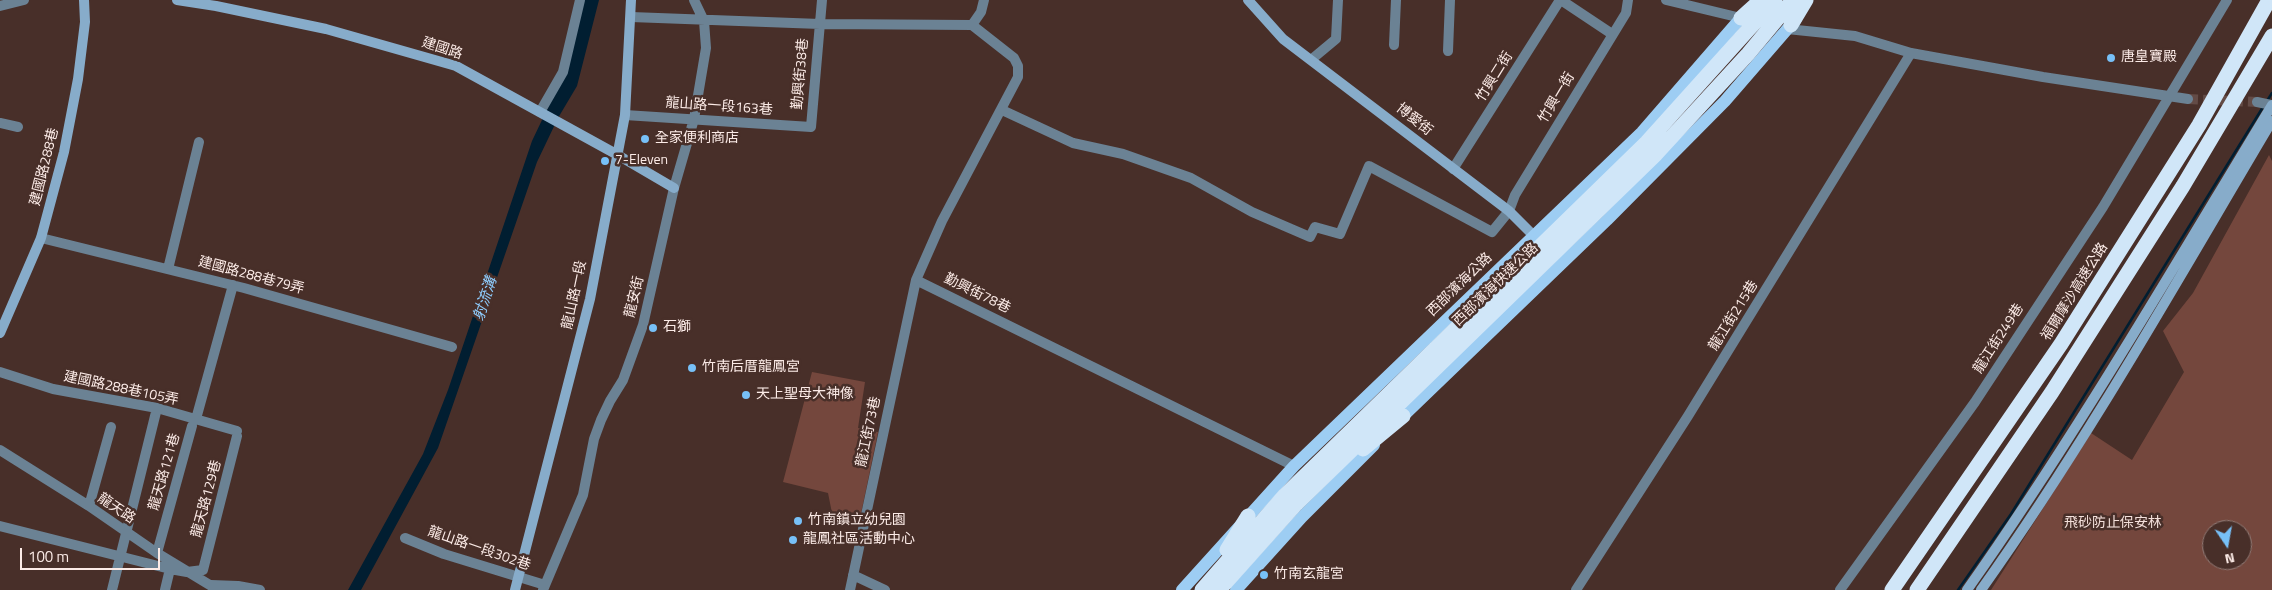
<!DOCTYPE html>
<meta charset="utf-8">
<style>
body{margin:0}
#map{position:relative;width:2272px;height:590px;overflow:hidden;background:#482f29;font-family:"Titillium Web",sans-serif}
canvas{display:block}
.north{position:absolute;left:2202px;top:520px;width:50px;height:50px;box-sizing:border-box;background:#482f29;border:1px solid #907a75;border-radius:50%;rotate:168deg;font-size:14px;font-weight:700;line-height:20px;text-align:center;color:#fcebe7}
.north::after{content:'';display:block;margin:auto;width:18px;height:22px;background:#77c0f7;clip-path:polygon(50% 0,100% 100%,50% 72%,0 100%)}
.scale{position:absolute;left:20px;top:548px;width:140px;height:22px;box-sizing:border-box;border:2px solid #fcebe7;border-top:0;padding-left:6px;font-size:15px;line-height:18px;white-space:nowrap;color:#fcebe7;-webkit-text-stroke:4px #482f29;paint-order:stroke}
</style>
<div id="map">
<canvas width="2272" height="590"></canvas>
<div class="north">N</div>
<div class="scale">100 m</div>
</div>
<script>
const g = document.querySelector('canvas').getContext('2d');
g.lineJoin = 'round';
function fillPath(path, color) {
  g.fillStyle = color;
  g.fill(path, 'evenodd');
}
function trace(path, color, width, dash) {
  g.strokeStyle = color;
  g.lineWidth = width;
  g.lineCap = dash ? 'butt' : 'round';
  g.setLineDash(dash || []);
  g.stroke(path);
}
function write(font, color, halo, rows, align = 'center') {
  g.font = font + ' "Titillium Web","Noto Sans TC",sans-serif';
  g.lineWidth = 5;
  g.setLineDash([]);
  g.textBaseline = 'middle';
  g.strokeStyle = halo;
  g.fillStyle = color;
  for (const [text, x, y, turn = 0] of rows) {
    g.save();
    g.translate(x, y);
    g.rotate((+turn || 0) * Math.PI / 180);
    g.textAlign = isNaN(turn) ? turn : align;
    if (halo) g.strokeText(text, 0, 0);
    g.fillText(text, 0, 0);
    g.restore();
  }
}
fillPath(new Path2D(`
 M2269 155 2272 161V590H1991L2091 433 2132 460 2184 372 2163 331 2193 293ZM2212 530H2242V560H2212Z
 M812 372 865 382 858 428 878 432 859 523 833 518 828 493 783 482Z`), '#74473d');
fillPath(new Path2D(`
 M583 0H599L577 86 558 118 537 162 438 448 361 590H348L423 454 448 390 532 141 570 61Z`), '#011e31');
trace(new Path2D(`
 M2267 101 2272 93
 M1958 590 2011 514 2263 107`), '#011e31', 2.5);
trace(new Path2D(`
 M2188 99 2257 102`), '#634b46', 10, [10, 5]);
trace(new Path2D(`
 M1561 0 1612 34
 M1666 0 1741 18
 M0 6 24 0
 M631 17 820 24 972 25
 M972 25 1014 58 1018 66V77L942 221 916 280 1294 466
 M972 25 981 12 984 0
 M1787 29 1855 36 1911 53 2043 77 2188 99
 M1394 45 1396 0
 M1448 51 1450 0
 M1312 59 1336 39 1338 0
 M2257 102 2272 105
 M1002 110 1073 143 1123 154 1191 178 1252 212 1310 237 1315 227 1340 234 1369 166 1492 232 1509 211 1515 195 1626 13 1628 0
 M540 112 563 72 580 0
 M625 115 811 127 822 0
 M0 123 18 127
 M1453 169 1560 0
 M41 238 244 288 452 347
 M168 269 199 142
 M0 372 53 389 157 408 237 431
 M196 419 233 285
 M0 450 89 506 157 553 218 590
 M89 506 111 427
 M0 526 170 569 187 572 203 570 237 436
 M405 538 444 554 545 585
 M157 553 192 426
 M853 575 885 590
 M211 585 238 586 260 590
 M112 590 157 408
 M165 590 170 569
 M543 590 583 495 594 439 601 420 610 401 623 380 643 325 674 188 694 119 706 48 704 21 694 0
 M850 590 916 280
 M1576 590 1688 416 1911 53
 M1840 590 1975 402 2103 207 2227 0`), '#6b8294', 10);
trace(new Path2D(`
 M177 0 216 6 326 29 456 66 616 154 674 188
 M1248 0 1283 39 1509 211 1538 240
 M0 333 41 238 64 152 78 79 85 22 84 0
 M515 590 590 299 625 115 631 0
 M1967 590C2077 434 2173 268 2272 105
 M1981 590C2088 440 2178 279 2272 121`), '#87acca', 10);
trace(new Path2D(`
 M1397 422 1607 220 1725 101 1796 19
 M1182 590 1294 466 1642 132 1747 11
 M1236 590 1302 517 1374 445`), '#9dcdf3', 12);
trace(new Path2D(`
 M1741 18 1761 0
 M1791 25 1806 0
 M1363 449 1403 416
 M1227 550 1248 516
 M1202 590 1285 495 1647 142 1775 0
 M1219 590 1296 504 1656 154 1748 54 1793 0
 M1892 590 2061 344 2199 125 2269 0
 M1917 590 2052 392 2183 186 2272 36`), '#d0e6f8', 15);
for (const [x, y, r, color] of [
 [2111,58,5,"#77c0f7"],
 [645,139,5,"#77c0f7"],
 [605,161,5,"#77c0f7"],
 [653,328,5,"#77c0f7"],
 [692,368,5,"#77c0f7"],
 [746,395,5,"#77c0f7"],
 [798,521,5,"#77c0f7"],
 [793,540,5,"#77c0f7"],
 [1264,575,5,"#77c0f7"]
]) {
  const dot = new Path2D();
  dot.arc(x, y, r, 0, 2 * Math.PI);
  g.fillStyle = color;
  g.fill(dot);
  trace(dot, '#482f29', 2);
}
write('14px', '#fcebe7', '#482f29', [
 ["建國路",442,49,18],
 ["勤興街38巷",801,74,-85],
 ["竹興二街",1495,77,-58],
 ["竹興一街",1557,98,-59],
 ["龍山路一段163巷",719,107,4],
 ["博愛街",1414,120,39],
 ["建國路288巷",45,167,-76],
 ["建國路288巷79弄",251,276,15],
 ["西部濱海公路",1460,285,-44],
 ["西部濱海快速公路",1496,285,-44],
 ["福爾摩沙高速公路",2075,292,-58],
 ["勤興街78巷",977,294,26],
 ["龍山路一段",575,295,-78],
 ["龍安街",635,297,-77],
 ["龍江街215巷",1734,316,-58],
 ["龍江街249巷",1999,339,-57],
 ["建國路288巷105弄",121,389,12],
 ["龍江街73巷",869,432,-78],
 ["龍天路121巷",165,472,-74],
 ["龍天路129巷",207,499,-75],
 ["龍天路",116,509,34],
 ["龍山路一段302巷",479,549,19]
]);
write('14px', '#fcebe7', '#482f29', [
 ["唐皇寶殿",2121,58],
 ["全家便利商店",655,139],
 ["7-Eleven",615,161],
 ["石獅",663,328],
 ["竹南后厝龍鳳宮",702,368],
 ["天上聖母大神像",756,395],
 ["竹南鎮立幼兒園",808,521],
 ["龍鳳社區活動中心",803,540],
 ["竹南玄龍宮",1274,575]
], 'left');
write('14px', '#f3dfda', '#482f29', [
 ["飛砂防止保安林",2113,524]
]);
write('italic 15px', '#8eccfd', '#482f29', [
 ["射流溝",486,299,-72]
]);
</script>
